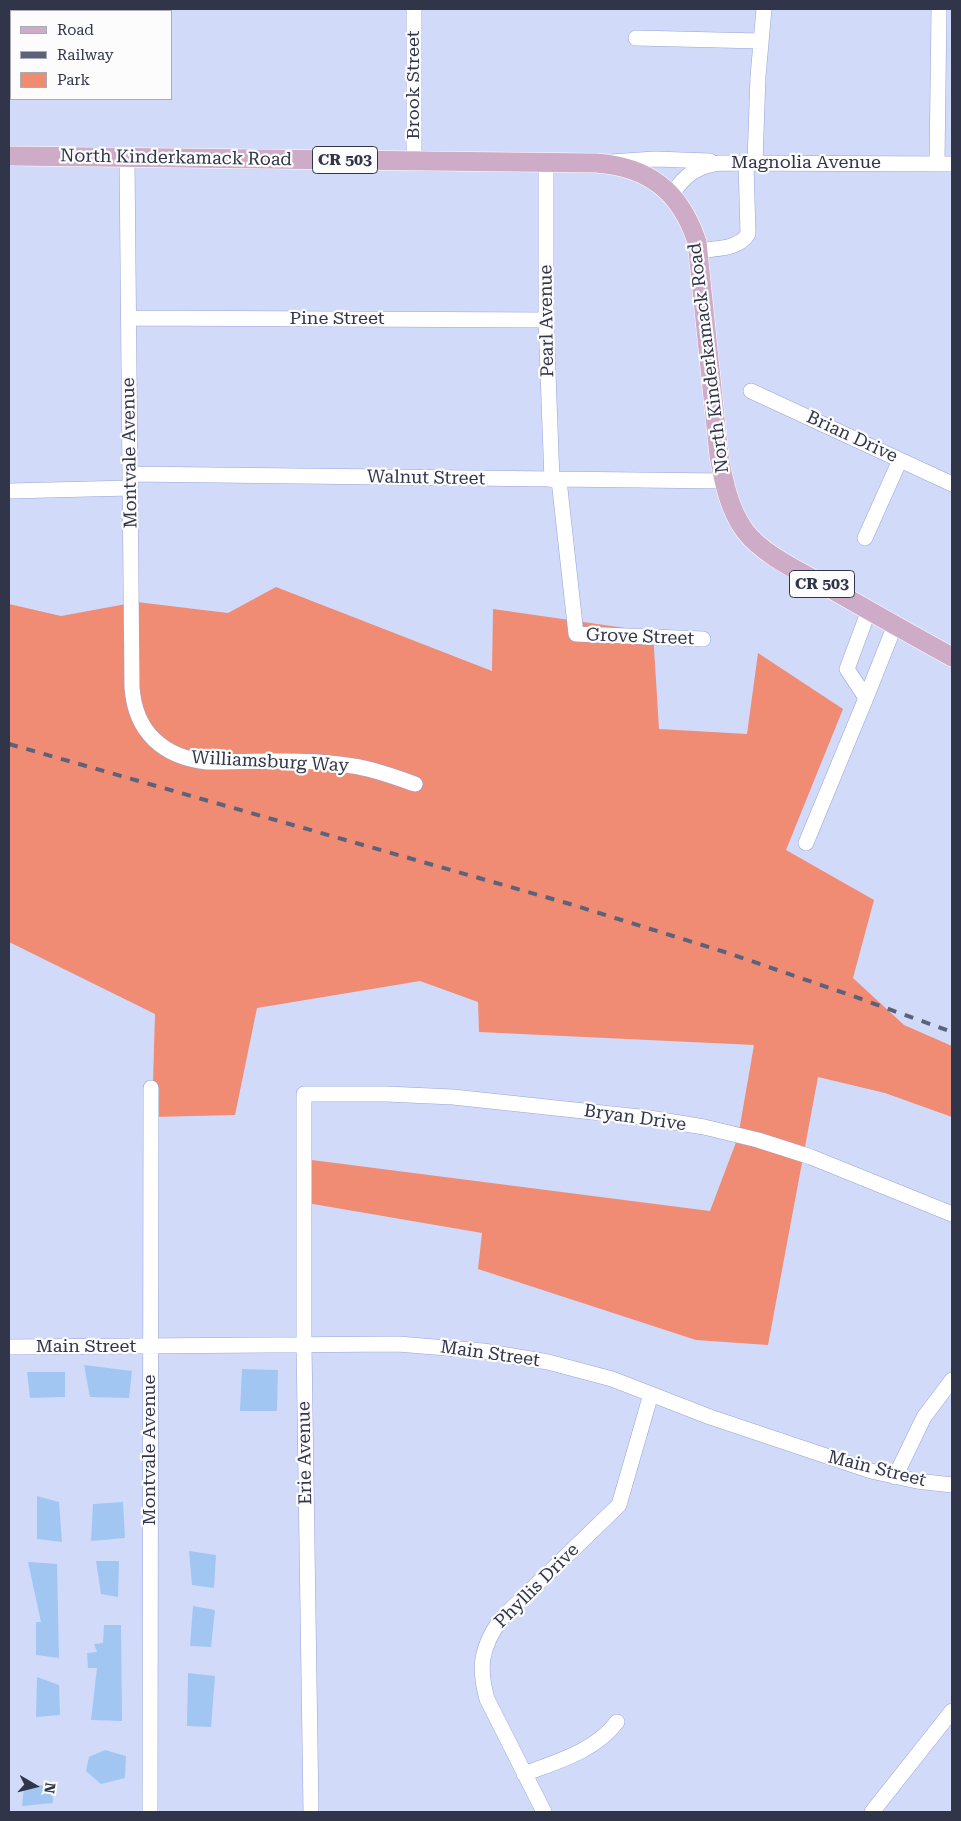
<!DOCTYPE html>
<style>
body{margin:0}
#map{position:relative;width:961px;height:1821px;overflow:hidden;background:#d2dafa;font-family:"Roboto Serif",serif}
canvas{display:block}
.frame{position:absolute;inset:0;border:10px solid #30354a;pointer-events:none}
.legend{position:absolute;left:10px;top:10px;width:162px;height:90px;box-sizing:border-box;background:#fcfcfc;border:1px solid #aaacb5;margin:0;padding:6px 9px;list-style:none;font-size:15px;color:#30354a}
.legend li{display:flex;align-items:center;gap:10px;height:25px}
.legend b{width:25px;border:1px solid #aaacb5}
.north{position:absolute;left:10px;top:1761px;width:50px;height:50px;-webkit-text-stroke:4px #fcfcfc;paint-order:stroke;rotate:98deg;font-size:14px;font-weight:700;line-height:20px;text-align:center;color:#30354a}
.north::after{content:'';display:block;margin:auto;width:18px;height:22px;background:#30354a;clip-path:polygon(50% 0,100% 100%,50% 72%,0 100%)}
</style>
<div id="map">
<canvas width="961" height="1821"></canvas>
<div class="frame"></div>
<ul class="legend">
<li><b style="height:6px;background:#ceacc7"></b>Road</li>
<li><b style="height:6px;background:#5c627a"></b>Railway</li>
<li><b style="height:14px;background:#f08b74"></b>Park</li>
</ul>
<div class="north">N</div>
</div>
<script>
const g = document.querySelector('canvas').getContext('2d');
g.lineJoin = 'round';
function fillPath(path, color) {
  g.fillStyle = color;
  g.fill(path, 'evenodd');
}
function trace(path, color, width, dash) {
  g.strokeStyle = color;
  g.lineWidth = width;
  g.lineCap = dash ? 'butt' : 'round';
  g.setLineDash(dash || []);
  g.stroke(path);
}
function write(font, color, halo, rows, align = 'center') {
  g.font = font + ' "Roboto Serif",serif';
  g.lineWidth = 4.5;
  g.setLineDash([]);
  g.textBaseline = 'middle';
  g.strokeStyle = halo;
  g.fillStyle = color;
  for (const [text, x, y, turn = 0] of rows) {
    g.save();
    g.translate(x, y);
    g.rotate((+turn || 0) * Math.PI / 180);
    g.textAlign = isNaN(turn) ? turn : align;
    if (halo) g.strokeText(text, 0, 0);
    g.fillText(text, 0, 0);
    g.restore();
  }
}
fillPath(new Path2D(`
 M276 587 492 671 493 609 653 632 659 729 747 734 758 653 843 709 786 850 874 900 853 978 904 1025 952 1046V1117L885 1093 818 1077 768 1345 696 1340 478 1269 482 1233 307 1203 304 1159 710 1211 738 1137 754 1045 479 1032 478 1002 420 981 257 1008 235 1115 152 1117 155 1014 9 942V604L61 616 137 602 228 613Z`), '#f08b74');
fillPath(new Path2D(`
 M84 1365 132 1371 129 1398 90 1397Z
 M242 1369 278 1370 277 1411H240Z
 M27 1372H65V1397L30 1398Z
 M37 1496 59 1502 62 1542 37 1539Z
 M123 1502 125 1538 91 1541 93 1504Z
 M189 1551 216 1555 214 1588 192 1585Z
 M96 1561H119L118 1597 101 1594Z
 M28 1562 57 1564 59 1658 36 1655V1622H41Z
 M193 1606 215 1610 211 1647 190 1646Z
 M104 1625H121L122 1721 91 1720 97 1668H88L87 1653 97 1652 94 1644 103 1643Z
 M188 1673 215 1676 211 1727 187 1726Z
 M37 1677 59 1685 60 1715 36 1717Z
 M105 1750 126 1756 125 1778 101 1784 86 1771 89 1757Z
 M52 1785 53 1803 22 1806 24 1786Z`), '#a2c6f2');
const minor = new Path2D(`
 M636 38 760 41
 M127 158 132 687C135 732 163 757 207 762 255 762 305 758 353 766 374 769 395 777 415 784
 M414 161V9
 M610 162 655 159 710 161
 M755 162 758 76 764 9
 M546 163V320L552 480
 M937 163 939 9
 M672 195C684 175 697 166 720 163L952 164
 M698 251C715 248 738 250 748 234L746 163
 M129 318 546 320
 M751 391 952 484
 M130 474 723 481
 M559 480 576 634 703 639
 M9 491 130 488
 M865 538 900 460
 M869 610 847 669 866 698 895 625
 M806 843 866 698
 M9 1347 398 1344 483 1351 548 1362 612 1379 710 1417 871 1471 917 1481 952 1485
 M895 1477 924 1417 952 1380
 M524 1774C558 1761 595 1751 617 1722
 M150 1812 151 1088
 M311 1812 304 1345V1094H386L453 1097 649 1118 704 1127 758 1140 811 1157 952 1214
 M544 1812 487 1699C478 1667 481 1647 501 1619L619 1505 651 1394
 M872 1812 952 1711`);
const major = new Path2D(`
 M9 156 596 163C649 167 680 191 697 242L719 456C724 483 729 509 745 531 763 555 801 572 826 586 868 610 910 634 952 657`);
trace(minor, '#98a4d7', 16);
trace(major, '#fff', 20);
trace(minor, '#fff', 15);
trace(major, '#ceacc7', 19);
trace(new Path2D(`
 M9 744 570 904 728 953 850 995 952 1032`), '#5c627a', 4, [9, 9]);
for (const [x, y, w] of [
 [345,160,65],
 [822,584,65]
]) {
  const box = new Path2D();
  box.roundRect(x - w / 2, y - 13.5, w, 27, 4);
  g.fillStyle = '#fcfcfc';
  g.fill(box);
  trace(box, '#30354a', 1);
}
write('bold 16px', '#30354a', null, [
 ["CR 503",345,160],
 ["CR 503",822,584]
]);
write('18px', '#30354a', '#fcfcfc', [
 ["Brook Street",414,85,-90],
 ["North Kinderkamack Road",176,158,1],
 ["Magnolia Avenue",806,163],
 ["Pine Street",337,319],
 ["Pearl Avenue",547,321,-91],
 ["North Kinderkamack Road",709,358,-97],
 ["Brian Drive",852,437,25],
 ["Montvale Avenue",130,453,-91],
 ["Walnut Street",426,478,1],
 ["Grove Street",640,637,2],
 ["Williamsburg Way",270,762,3],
 ["Bryan Drive",635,1118,8],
 ["Main Street",86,1347],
 ["Main Street",490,1354,8],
 ["Montvale Avenue",150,1450,-90],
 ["Erie Avenue",305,1453,-91],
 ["Main Street",877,1469,14],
 ["Phyllis Drive",537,1586,-45]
]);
</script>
